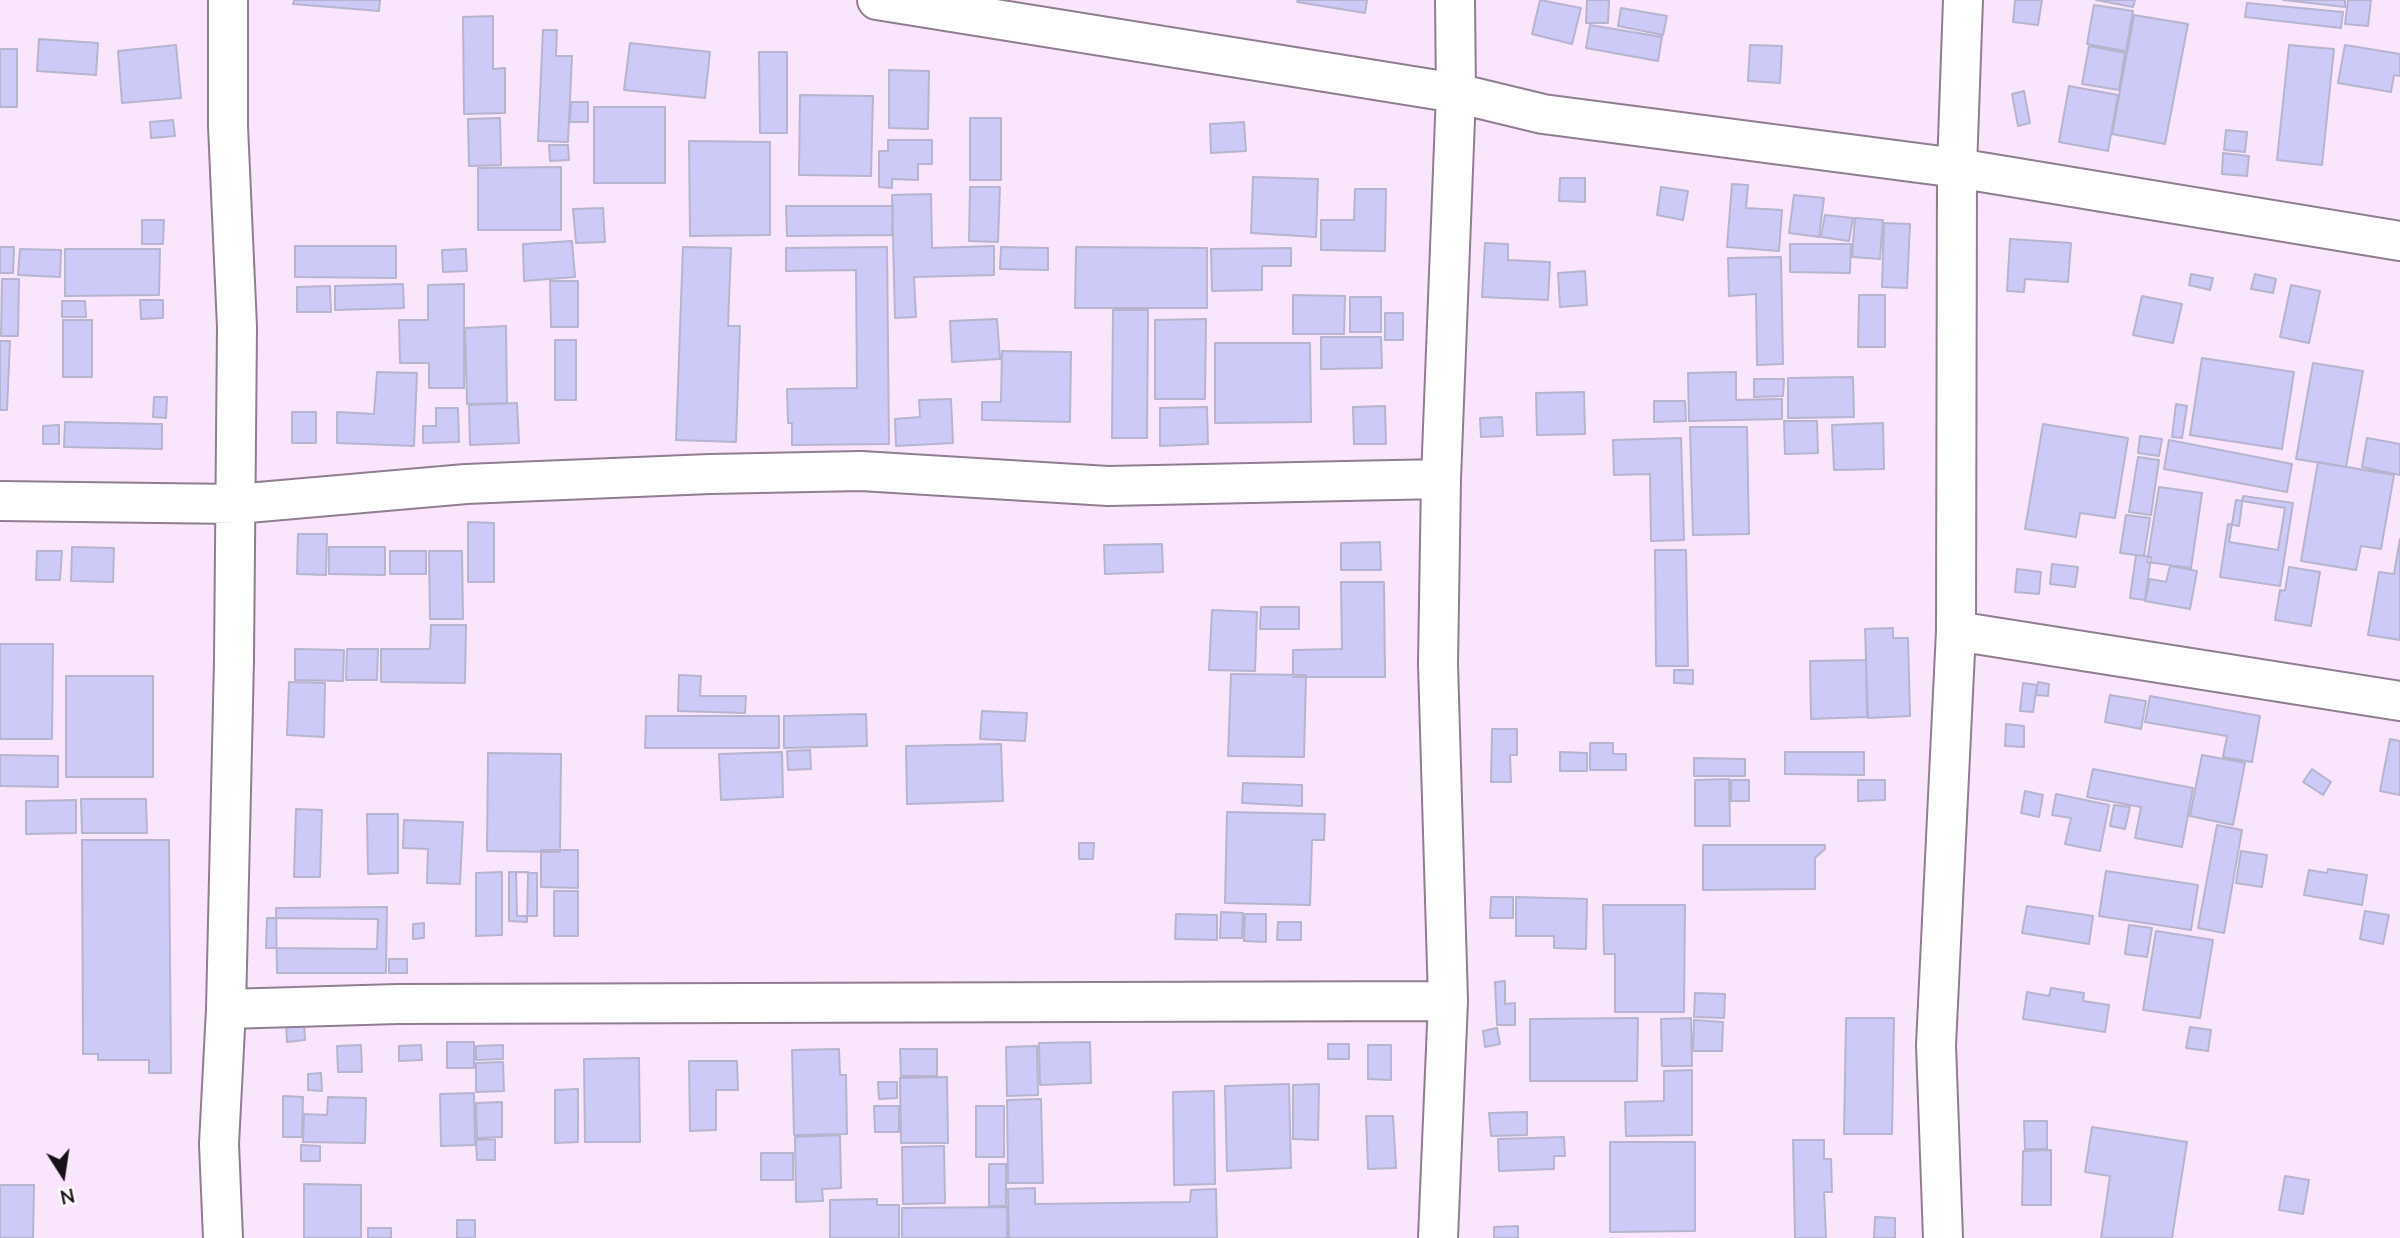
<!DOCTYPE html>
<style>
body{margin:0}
#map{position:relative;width:2400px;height:1238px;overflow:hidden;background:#fae6fc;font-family:"Nunito Sans",sans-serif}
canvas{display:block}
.north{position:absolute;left:28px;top:1140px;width:70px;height:70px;-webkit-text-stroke:5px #fefafe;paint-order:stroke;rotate:168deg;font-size:19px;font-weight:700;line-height:28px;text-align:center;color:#171018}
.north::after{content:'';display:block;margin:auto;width:24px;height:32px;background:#171018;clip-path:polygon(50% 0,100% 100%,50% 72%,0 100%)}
</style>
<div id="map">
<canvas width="2400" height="1238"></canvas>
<div class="north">N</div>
</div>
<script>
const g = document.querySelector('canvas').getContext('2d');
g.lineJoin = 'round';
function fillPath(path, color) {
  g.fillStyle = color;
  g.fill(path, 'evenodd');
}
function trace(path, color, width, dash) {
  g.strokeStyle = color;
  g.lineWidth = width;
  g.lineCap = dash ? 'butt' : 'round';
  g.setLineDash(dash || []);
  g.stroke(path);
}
const building = new Path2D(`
 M294 0H380L379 11 293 4Z
 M1298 0H1367L1365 13 1297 2Z
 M1540 0 1581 8 1572 44 1532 34Z
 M1587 0H1609L1608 23H1586Z
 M2015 0H2042L2038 25 2013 22Z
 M2096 0H2135L2133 7Z
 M2283 0H2345V7Z
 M2348 0H2371L2368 26 2345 24Z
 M2247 3 2343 12 2341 28 2245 17Z
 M2094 5 2133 11 2126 51 2087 44Z
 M1621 8 1667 16 1663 35 1618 26Z
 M2134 15 2188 24 2165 144 2112 134Z
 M493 16V69L505 68V113L464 114 463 17Z
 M1590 25 1662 37 1658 61 1586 48Z
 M543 30H557L556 56H572L568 142 538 141Z
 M39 39 98 43 96 75 37 71Z
 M630 43 710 52 705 98 624 90Z
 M176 45 181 98 122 103 118 51Z
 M1750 45 1782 46 1780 83 1748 81Z
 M2289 45 2334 49 2322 165 2277 160Z
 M2345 45 2400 54V76L2394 75 2391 92 2338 83Z
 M2089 46 2125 53 2119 90 2082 84Z
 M0 49H17V107H0Z
 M759 52H787V133H760Z
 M889 70 929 71 928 129 889 128Z
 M2069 86 2118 95 2108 151 2059 142Z
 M2024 91 2030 123 2018 126 2012 94Z
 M800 95 873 96 871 176 799 175Z
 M571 102H588V122H570Z
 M594 107H665V183H594Z
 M500 118 501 165 469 166 468 119Z
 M970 118H1001V180H970Z
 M173 120 175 136 151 138 150 122Z
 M1244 122 1246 151 1211 153 1210 124Z
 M2226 130 2247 132 2245 152 2224 150Z
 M888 140H932V164H918V180L892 179V188L879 187V151H888Z
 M689 141 770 142V235L690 236Z
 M549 145H568L569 160 550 161Z
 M2223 153 2249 156 2247 176 2222 174Z
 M561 167V230H478V168Z
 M1253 177 1318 179 1316 237 1251 233Z
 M1560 178H1585V202L1559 201Z
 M1732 184 1748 185 1746 208 1782 210 1779 251 1727 247Z
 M970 187H1000L998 242 969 241Z
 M1661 187 1688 191 1683 220 1657 215Z
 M1355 189H1386L1385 251 1321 250V220H1354Z
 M931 194 932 248 994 246V275L914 277 916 317 895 318 892 195Z
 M1794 195 1824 198 1819 237 1789 233Z
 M786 206H893L892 235 787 236Z
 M603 208 605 242 576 243 573 209Z
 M1825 215 1853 218 1849 241 1821 237Z
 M1855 218 1883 220 1880 259 1852 257Z
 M142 220H164L163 244H142Z
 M1884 223 1910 224 1907 288 1882 287Z
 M2010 239 2071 243 2068 282 2025 279 2024 292 2007 291Z
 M572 241 575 277 524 281 523 244Z
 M1485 243 1508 244V260L1550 262 1548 300 1482 297Z
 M1790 244H1851L1850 273 1790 272Z
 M295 246H396V278L295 277Z
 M0 247H14L13 273H0Z
 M683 247 731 248 728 326H740L736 442 676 440Z
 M887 247 889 444 792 445V423H788L787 389 857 388 856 270 786 271V248Z
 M1001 247 1048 248V270L1000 269Z
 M1076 247 1207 248V308H1075Z
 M1291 248V266H1262V290L1212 291 1211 249Z
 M20 249 61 250 60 277 18 275Z
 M65 249H160L159 295 65 296Z
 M466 249 467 271 443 272 442 250Z
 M1781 257 1783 364 1757 365 1756 294 1729 296 1728 258Z
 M1585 271 1587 305 1560 307 1558 273Z
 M2191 274 2213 278 2210 290 2189 285Z
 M2255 274 2276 279 2273 293 2251 289Z
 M2 279H19L18 336H1Z
 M550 281H578V327H551Z
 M403 284 404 308 335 310V286Z
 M464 284V388H429V363H400L399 320H428V285Z
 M2291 285 2320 291 2309 343 2280 337Z
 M330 286 331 312H297V287Z
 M1293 295 1345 296 1344 334H1293Z
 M1859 295H1885V347H1858Z
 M2142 296 2182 304 2173 343 2133 335Z
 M1350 297H1381V332H1350Z
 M140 300H163V318L141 319Z
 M62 301H85L86 317H62Z
 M1113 310H1148L1147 438H1112Z
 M1385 313H1403V340H1385Z
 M997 319 1000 359 952 362 950 321Z
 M1206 319 1205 399H1155V320Z
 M63 320H92V377H63Z
 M506 326 507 403 467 404 465 328Z
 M1321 337H1381L1382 368 1321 369Z
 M555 340H576V400H555Z
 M0 341H10L7 410H0Z
 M1215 343H1310L1311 422 1215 423Z
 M1002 351 1071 352 1070 422 982 420V402H1001Z
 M2202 358 2294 372 2282 449 2190 435Z
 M2313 363 2363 371 2346 467 2296 459Z
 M377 372 417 373 414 446 337 443V412L374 414Z
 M1736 372V400L1782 399V419L1689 421 1688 373Z
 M1853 377 1854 417 1788 418V378Z
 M1754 379H1784L1783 396 1754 397Z
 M1584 392 1585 434 1537 435 1536 393Z
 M154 397H167L166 418 153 417Z
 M951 399 953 443 896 446 895 419 920 417 919 400Z
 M1654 401H1685L1686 421 1654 422Z
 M517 403 519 443 470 445 469 405Z
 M2176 404 2187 406 2182 438 2172 437Z
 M1385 406 1386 444H1354L1353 407Z
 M1207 407 1208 444 1160 446V408Z
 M436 408H458L459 442 423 443V426H436Z
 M292 412H316V443H292Z
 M1502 417 1503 436 1481 437 1480 418Z
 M1784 421H1817L1818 453 1785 454Z
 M65 422 162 424V449L64 447Z
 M1883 423 1884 469 1834 470 1832 425Z
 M2043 424 2128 438 2115 518 2080 513 2076 537 2025 529Z
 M59 425V444H43V426Z
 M1690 427H1747L1749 534 1693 535Z
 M2140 436 2162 439 2159 456 2138 453Z
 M1681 438 1684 540 1651 541 1650 474 1614 475 1613 440Z
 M2367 438 2400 444V475L2362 467Z
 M2169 440 2292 464 2287 492 2164 469Z
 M2138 457 2159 460 2151 515 2129 512Z
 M2318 462 2394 475 2381 549 2361 546 2356 570 2301 561Z
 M2159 487 2202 493 2191 568 2147 562Z
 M2243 496 2293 503 2280 586 2220 577 2228 524 2239 526Z
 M2236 500 2285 508 2278 550 2229 542Z
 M2126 515 2150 518 2144 556 2120 553Z
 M468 522 494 523V582H468Z
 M298 534H327L326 575 297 574Z
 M2400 539V640L2368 635 2379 572 2394 574Z
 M1380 542 1381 570H1341V543Z
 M1162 544 1163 572 1105 574 1104 545Z
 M72 547 114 548 113 582 71 581Z
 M329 547H385V575L329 574Z
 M1655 550H1686L1688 666H1656Z
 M37 551H62L60 580H36Z
 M390 551H426V574H390Z
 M429 551H462L463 619H430Z
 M2136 555 2151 557 2145 600 2130 598Z
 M2052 564 2078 567 2075 587 2050 584Z
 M2170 566 2197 571 2190 609 2145 601 2150 579 2166 582Z
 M2289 567 2320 572 2311 626 2275 620 2280 590 2285 591Z
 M2017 569 2041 572 2039 594 2015 592Z
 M1341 582H1384L1385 677H1293V650L1342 649Z
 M1261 607H1299V629H1260Z
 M1212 610 1257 612 1255 671 1209 670Z
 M431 625H466L465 683 381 682V649H430Z
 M1893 628V638H1908L1910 716 1868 718 1865 629Z
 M0 644H53L52 739H0Z
 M295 649 344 650 343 681 295 680Z
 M347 649H378L377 680H346Z
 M1866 660 1867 717 1811 719 1810 661Z
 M1674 670H1693V684L1674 683Z
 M1231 674 1306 675 1304 757 1228 756Z
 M679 675 701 676 700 696H746L745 713 678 711Z
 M66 676H153V777H66Z
 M289 682 325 683 324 737 287 735Z
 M2038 682 2049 684 2048 696 2036 695Z
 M2023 683 2037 685 2033 712 2020 711Z
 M2110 695 2146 701 2141 729 2105 722Z
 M2150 696 2260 716 2252 762 2223 757 2227 736 2145 722Z
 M982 711 1027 713 1025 741 980 739Z
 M866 714 867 746 784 748V716Z
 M646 716H779V748H645Z
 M2006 724 2024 726V747L2005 746Z
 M1492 729H1517V755H1510L1511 782H1491Z
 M2390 739 2400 741V795L2380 791Z
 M1590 743H1613V754H1626V770H1590Z
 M1001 744 1003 801 907 804 906 746Z
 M810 750 811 769 788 770 787 751Z
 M782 752 783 797 721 800 719 754Z
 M1560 752 1587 753V771H1560Z
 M1785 752H1864V775L1785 774Z
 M488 753 561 754 560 852 487 851Z
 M0 755 58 756V787L0 786Z
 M2202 755 2245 763 2233 825 2190 816Z
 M1694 758 1745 759V776H1694Z
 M2093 769 2193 788 2182 847 2135 838 2141 807 2087 797Z
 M2312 769 2331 782 2323 795 2303 782Z
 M1729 779 1730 826H1695V780Z
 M1731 780H1749V801H1731Z
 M1858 780H1885V800L1858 801Z
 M1243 783 1302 785V806L1242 803Z
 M2025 791 2043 795 2039 817 2021 813Z
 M2056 794 2109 805 2100 851 2065 844 2071 818 2052 815Z
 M81 799H146L147 833H82Z
 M76 800V833L26 834V801Z
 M2114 805 2130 807 2125 829 2110 826Z
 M296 809 322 810 320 877H294Z
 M1227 812 1325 814 1324 840H1312L1310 905 1225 903Z
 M367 814H398V873L368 874Z
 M404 820 463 822 460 884 427 883 428 849 403 848Z
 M2217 825 2242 830 2224 933 2198 928Z
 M82 840H169L171 1073H149V1060H98V1054H83Z
 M1079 843H1094L1093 859H1079Z
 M1703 845H1825V849L1815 858V889L1703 890Z
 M541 850H578V888L541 887Z
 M2241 851 2267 855 2262 887 2236 883Z
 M2328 869 2367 875 2362 905 2304 895 2309 870 2327 873Z
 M2106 871 2198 885 2191 930 2099 916Z
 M502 872V935L476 936V873Z
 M509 872H528L527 922 509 921Z
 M516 872 537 873V916H517Z
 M554 891H578V936H554Z
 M1491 897H1513V918H1490Z
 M1516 897 1587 899 1586 949 1554 948V936H1516Z
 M1603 905H1685L1684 1012H1615V954H1604Z
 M2027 906 2093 916 2089 944 2022 933Z
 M387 907 386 973H277L276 908Z
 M2365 911 2389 915 2383 944 2360 939Z
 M1221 912 1243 913 1242 938H1220Z
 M1176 914 1217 915V940L1175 939Z
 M1245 914H1266V942L1244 941Z
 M267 918 378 919 377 949 266 948Z
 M1278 922H1301V940H1277Z
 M424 923V938L413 939V924Z
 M2129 925 2152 928 2147 957 2125 954Z
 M2156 931 2213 940 2200 1018 2143 1010Z
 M389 959H407V973H389Z
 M1505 981V1004L1515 1003V1025H1497L1495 982Z
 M2051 988 2084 993 2083 1001 2109 1005 2105 1032 2023 1019 2027 992 2049 996Z
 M1695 993 1725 994 1724 1018 1694 1017Z
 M1638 1018 1637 1081H1530V1019Z
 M1691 1018 1692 1066H1662L1661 1019Z
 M1846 1018H1894L1892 1134H1844Z
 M1694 1020 1723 1022 1722 1051H1693Z
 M304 1021 305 1040 287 1042 286 1022Z
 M2190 1027 2211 1030 2208 1051 2186 1048Z
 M1497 1028 1500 1044 1485 1047 1483 1031Z
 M447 1042H474V1068H447Z
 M1090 1042 1091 1083 1040 1085 1039 1043Z
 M1328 1044H1349V1059H1328Z
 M361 1045 362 1072H338L337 1046Z
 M421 1045 422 1060 399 1061V1046Z
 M503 1045V1059L476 1060V1046Z
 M1368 1045H1391V1080L1368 1079Z
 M1037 1046 1038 1095 1007 1096 1006 1047Z
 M839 1049 840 1075H846L847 1134 794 1135 792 1050Z
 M900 1049H937V1076H901Z
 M639 1058 640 1142H585L584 1059Z
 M689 1061H737L738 1090H716V1130L690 1131Z
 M503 1062 504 1091 476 1092V1063Z
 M1692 1070V1135L1626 1136 1625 1102 1664 1101V1071Z
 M321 1073 322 1091 308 1090V1074Z
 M947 1077 948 1143H901L900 1078Z
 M878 1082H897V1098L879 1099Z
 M1289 1084 1291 1168 1227 1171 1225 1086Z
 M1319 1084 1318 1140 1293 1139V1085Z
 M578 1089V1142L555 1143V1090Z
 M1214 1091 1215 1184 1174 1185 1173 1092Z
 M474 1093 475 1145 441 1146 440 1094Z
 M283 1096 303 1097 302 1137H283Z
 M328 1097 366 1098 365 1143 303 1142 304 1114 327 1115Z
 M1041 1099 1043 1183H1008L1007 1100Z
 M502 1102V1137L477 1138 476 1103Z
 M874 1106H899V1132H875Z
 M976 1106H1004V1157H976Z
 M1527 1112V1135L1491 1136 1489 1113Z
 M1366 1116H1393L1396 1168 1368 1169Z
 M2024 1121H2047V1149H2025Z
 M2092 1127 2187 1142 2172 1238H2101L2110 1176 2085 1172Z
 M840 1135 841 1188 822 1189 823 1201 796 1202 795 1137Z
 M1564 1137 1565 1156H1554V1169L1499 1171 1498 1139Z
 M495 1139V1160H477L476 1140Z
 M1793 1140H1824V1159H1831L1832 1192H1824L1826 1238H1795Z
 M1610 1142H1695V1231L1610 1232Z
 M301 1145 320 1146V1161H301Z
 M944 1146 945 1203 903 1204 902 1147Z
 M2051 1150V1205H2022L2023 1151Z
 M761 1153H793V1180H761Z
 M989 1164H1006V1206H989Z
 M2285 1176 2309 1180 2303 1214 2279 1210Z
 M304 1184 361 1185V1238H304Z
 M0 1185H34L33 1238H0Z
 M1035 1188V1204L1190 1202 1191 1190 1216 1189 1217 1238H1009L1008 1189Z
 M877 1199V1205H899V1238H830V1200Z
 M1007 1207V1238H902V1208Z
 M1875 1217 1895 1218V1238H1874Z
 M457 1220H475V1238H457Z
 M1518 1226V1238H1494V1227Z
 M368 1228H391V1238H368Z`);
fillPath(building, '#cecaf7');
trace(building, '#b6b4ce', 2);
const minor = new Path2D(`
 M877 0 1456 93 1543 114 1957 168 2400 241
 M0 501 236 504 466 484 710 474 861 471 1108 486 1441 479
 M1956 631 2400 701
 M226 1009 398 1004 1448 1001
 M223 1238 219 1144 226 1009 234 660 237 327 228 126V0
 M1438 1238 1448 1001 1438 664 1441 479 1456 93 1455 0
 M1943 1238 1936 1045 1956 631 1957 168 1963 0`);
trace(minor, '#8f7d90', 42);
trace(minor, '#fff', 38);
</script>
